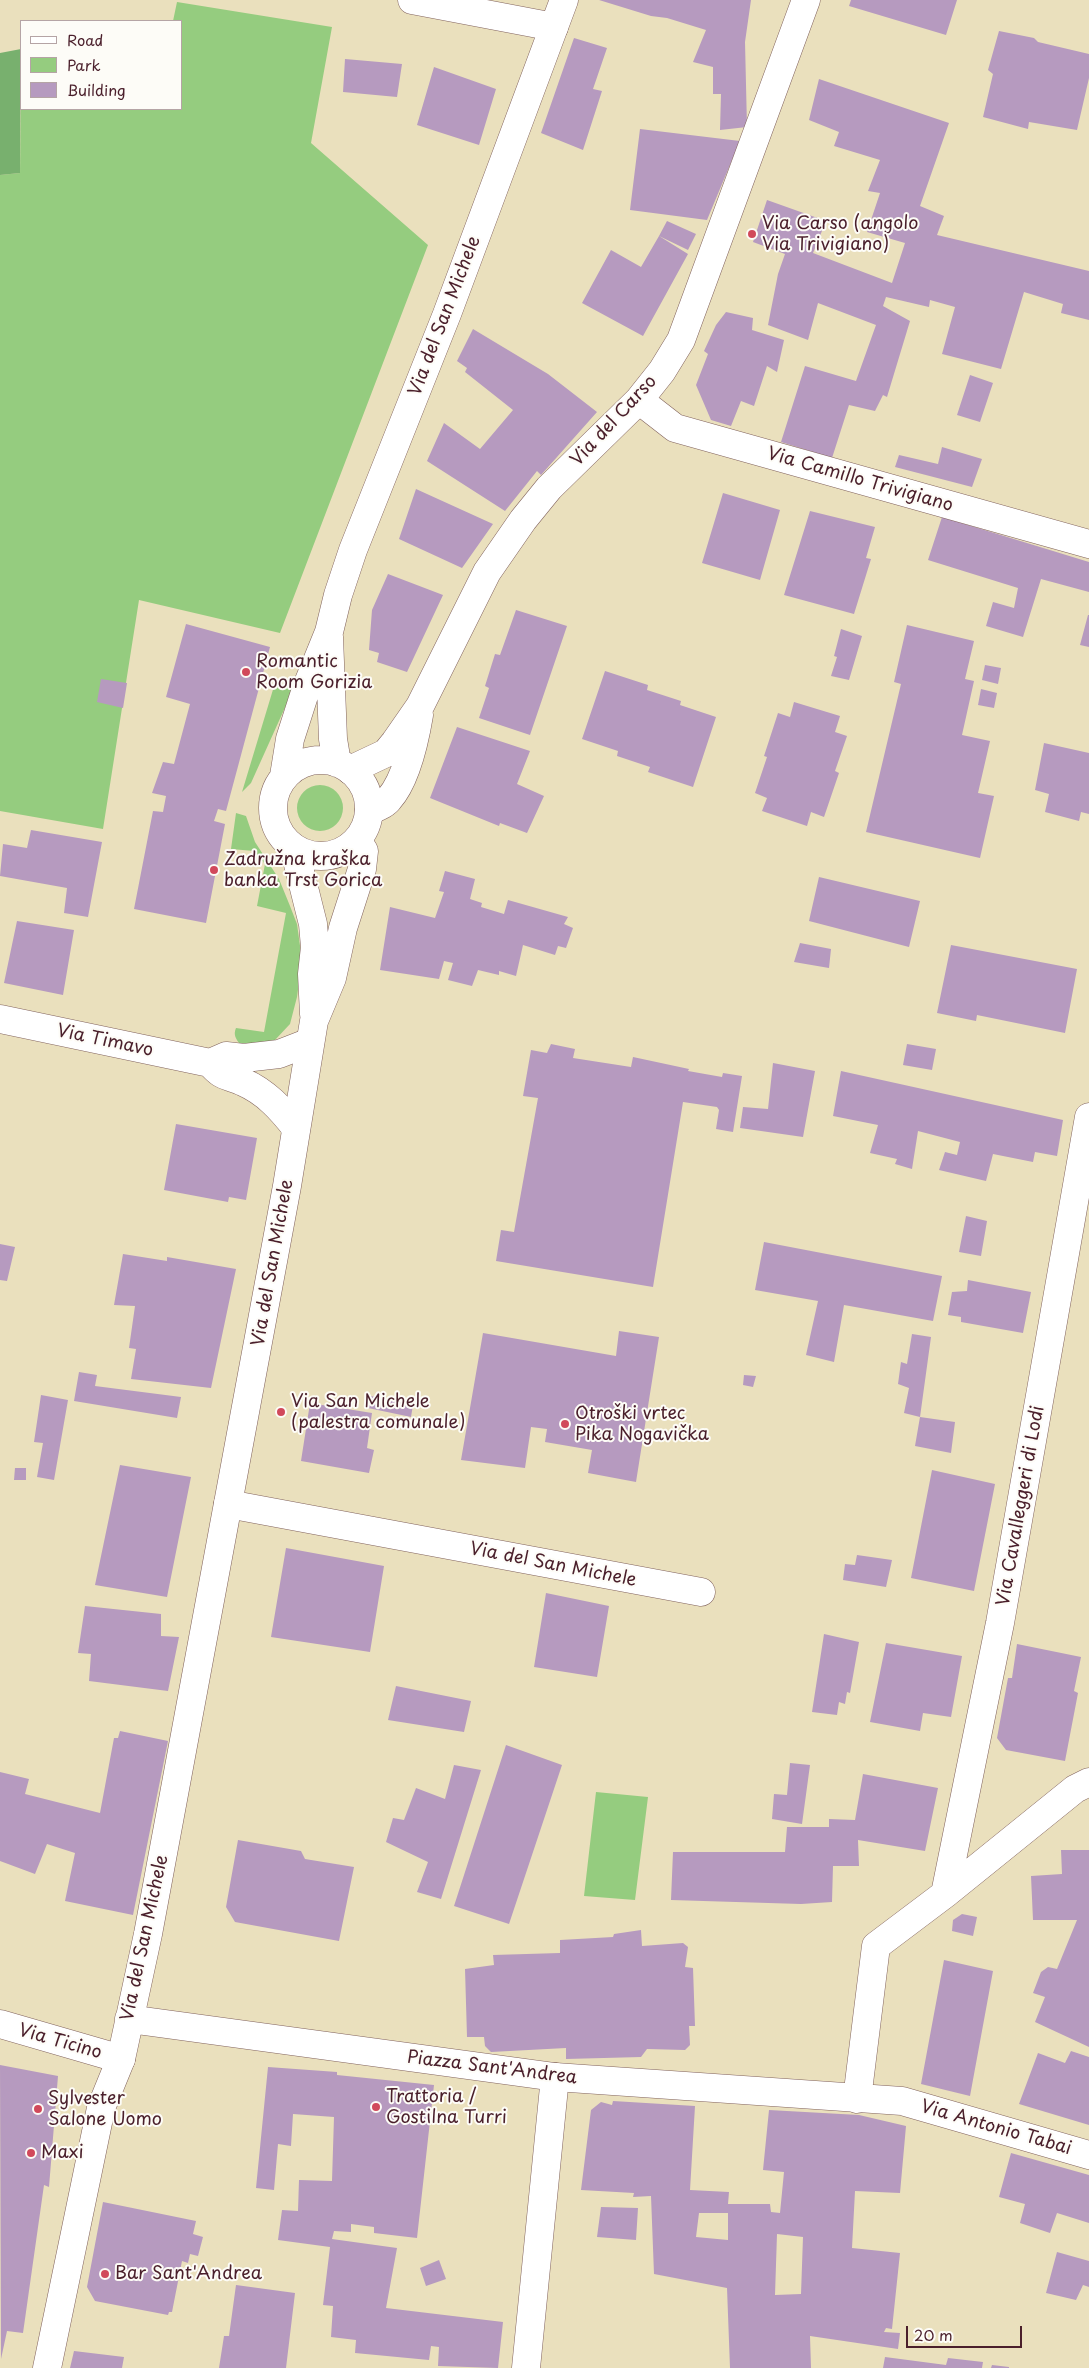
<!DOCTYPE html>
<meta charset="utf-8">
<style>
body{margin:0}
#map{position:relative;width:1089px;height:2368px;overflow:hidden;background:#eae0bd;font-family:"Playpen Sans",sans-serif}
canvas{display:block}
.legend{position:absolute;left:20px;top:20px;width:162px;height:90px;box-sizing:border-box;background:#fdfcf7;border:1px solid #b5a4a5;margin:0;padding:6px 9px;list-style:none;font-size:15px;color:#4a1f2b}
.legend li{display:flex;align-items:center;gap:10px;height:25px}
.legend b{width:25px;border:1px solid #b5a4a5}
.scale{position:absolute;left:906px;top:2326px;width:116px;height:22px;box-sizing:border-box;border:2px solid #4a1f2b;border-top:0;padding-left:6px;font-size:15px;line-height:18px;white-space:nowrap;color:#4a1f2b;-webkit-text-stroke:4px #fdfcf7;paint-order:stroke}
</style>
<div id="map">
<canvas width="1089" height="2368"></canvas>
<ul class="legend">
<li><b style="height:6px;background:#fff"></b>Road</li>
<li><b style="height:14px;background:#95cc7f"></b>Park</li>
<li><b style="height:14px;background:#b69abf"></b>Building</li>
</ul>
<div class="scale">20 m</div>
</div>
<script>
const g = document.querySelector('canvas').getContext('2d');
g.lineJoin = 'round';
function fillPath(path, color) {
  g.fillStyle = color;
  g.fill(path, 'evenodd');
}
function trace(path, color, width, dash) {
  g.strokeStyle = color;
  g.lineWidth = width;
  g.lineCap = dash ? 'butt' : 'round';
  g.setLineDash(dash || []);
  g.stroke(path);
}
function write(font, color, halo, rows, align = 'center') {
  g.font = font + ' "Playpen Sans",sans-serif';
  g.lineWidth = 4;
  g.setLineDash([]);
  g.textBaseline = 'middle';
  g.strokeStyle = halo;
  g.fillStyle = color;
  for (const [text, x, y, turn = 0] of rows) {
    g.save();
    g.translate(x, y);
    g.rotate((+turn || 0) * Math.PI / 180);
    g.textAlign = isNaN(turn) ? turn : align;
    if (halo) g.strokeText(text, 0, 0);
    g.fillText(text, 0, 0);
    g.restore();
  }
}
fillPath(new Path2D(`
 M177 2 332 27 311 143 428 245 280 633 139 600 103 829 0 811V175L20 173 21 106V109H181V21H173Z
 M275 683 290 688 292 692 251 783 242 792Z
 M297 808a23 23 0 1 1 46 0a23 23 0 1 1-46 0Z
 M236 813 246 816 255 842 279 879 290 906 297 924 302 960 297 997 290 1024 275 1040 266 1045 259 1047 240 1044C236 1039 233 1035 236 1028L264 1032 286 913 257 906 265 864 254 851 231 849Z
 M596 1792 648 1797 635 1900 584 1896Z`), '#95cc7f');
fillPath(new Path2D(`
 M21 49 20 173 0 175V53Z`), '#78b06e');
fillPath(new Path2D(`
 M599 0H751L745 42 747 127 720 130 721 94H713V67L693 62 706 30 667 18 651 16Z
 M851 0H957L946 35 849 6Z
 M999 31 1034 38 1038 42 1089 54V78L1077 130 1029 122 1028 129 983 117 993 74 988 70Z
 M574 38 607 48 593 89 602 91 583 150 541 133Z
 M345 59 402 64 397 97 343 92Z
 M434 67 496 89 479 145 417 125Z
 M819 79 949 123 920 206 944 216 937 235 1089 271V320L1061 313 1063 304 1024 292 1001 369 942 354 955 307 930 300 929 307 886 297 883 306 910 321 887 397 883 395 875 411 849 405 832 458 781 442 805 366 856 381 876 325 818 303 808 340 768 325 778 274 785 254 753 242 767 200 826 221 813 253 892 283 905 243 867 232 880 193 868 191 880 160 834 146 839 132 809 120Z
 M640 129 740 141 707 220 630 210Z
 M667 221 696 234 688 250 659 236Z
 M659 236 688 254 643 336 582 303 611 250 641 267Z
 M726 312 753 318 752 330 784 340 777 372 767 366 754 406 741 401 731 426 711 420 696 385 708 354 704 351 716 325Z
 M473 329 548 374 597 412 541 475 537 471 505 511 427 461 444 423 480 449 513 410 465 372 467 368 457 361Z
 M970 375 993 383 980 422 957 415Z
 M942 447 982 459 972 487 895 467 899 455 938 464Z
 M416 489 493 524 462 568 399 539Z
 M723 493 780 510 760 580 702 563Z
 M810 511 875 527 866 558 871 559 854 614 784 595Z
 M942 517 1089 562V592L1041 579 1023 637 986 626 993 602 1014 608 1018 588 928 560Z
 M388 574 443 595 407 672 377 662 379 653 369 650 372 610Z
 M516 610 567 626 530 735 479 718 489 688 485 686 495 654 500 655Z
 M1088 615H1089V647L1080 645Z
 M186 624 270 647 226 811 218 809 214 821 225 824 206 923 134 909 153 811 163 812 166 796 152 793 163 762 174 764 190 704 166 697Z
 M907 625 974 641 965 679 974 681 962 735 990 741 978 793 994 796 980 858 866 832 901 684 894 682Z
 M841 629 862 636 849 680 831 676 837 657 834 656Z
 M985 665 1001 668 998 684 982 680Z
 M605 671 648 685 647 690 681 701 680 705 716 717 693 787 648 772 650 767 617 756 618 751 582 739Z
 M101 679 127 683 123 708 97 702Z
 M981 689 997 693 994 708 978 705Z
 M794 702 840 716 835 732 847 736 835 771 839 773 824 817 811 812 807 826 762 811 767 798 755 793 767 757 764 756 778 713 790 717Z
 M457 727 530 751 517 784 544 796 527 833 500 823 499 826 430 798Z
 M1044 743 1089 753V814L1081 812 1079 821 1045 812 1049 794 1035 790Z
 M31 830 102 842 88 917 64 913 67 888 0 876 3 844 27 848Z
 M445 871 475 879 470 899 482 903 481 907 504 914 508 900 568 917 564 924 573 928 566 948 558 946 555 955 523 945 516 976 499 971V975L478 970 472 986 448 980 453 963 444 961 439 979 380 970 390 907 435 918 444 892 439 891Z
 M819 877 920 901 909 947 809 921Z
 M17 921 74 930 63 995 4 983Z
 M800 943 831 949 829 968 794 962Z
 M951 945 1077 969 1065 1033 977 1015 976 1021 937 1013Z
 M551 1044 575 1049 573 1058 631 1067 633 1057 689 1069 688 1071 722 1077 723 1073 742 1076 733 1132 716 1129 719 1110 717 1107 683 1102 653 1287 496 1261 501 1230 514 1232 538 1098 523 1096 531 1050 547 1053Z
 M907 1044 936 1049 932 1070 903 1065Z
 M773 1063 815 1071 803 1137 740 1128 743 1107 768 1109Z
 M841 1071 1063 1120 1057 1156 1035 1152 1033 1162 993 1154 986 1181 939 1170 945 1152 957 1155 960 1142 918 1131 912 1169 895 1164 897 1159 870 1153 878 1125 833 1116Z
 M176 1124 257 1138 246 1200 229 1197 228 1202 164 1190Z
 M966 1216 987 1221 981 1256 959 1252Z
 M764 1242 942 1276 933 1321 844 1305 834 1362 806 1355 818 1301 755 1290Z
 M0 1244 15 1247 7 1281 0 1280Z
 M123 1254 167 1261V1257L236 1269 211 1388 131 1379 136 1349 129 1348 135 1306 114 1305Z
 M968 1280 1031 1292 1023 1333 961 1322V1317L948 1315 952 1292 967 1291Z
 M619 1331 659 1337 636 1482 588 1473 592 1450 545 1442 547 1429 531 1427 525 1468 461 1460 483 1333 616 1356Z
 M912 1334 931 1337 920 1417 904 1413 909 1388 898 1384 901 1362 907 1364Z
 M79 1372 97 1375 95 1386 181 1397 177 1418 74 1401Z
 M744 1375 756 1376 753 1387 743 1385Z
 M41 1395 68 1400 54 1480 37 1477 43 1443 34 1442Z
 M371 1396 413 1405 411 1417 368 1408Z
 M310 1403 372 1413 367 1448 374 1450 369 1473 301 1461Z
 M920 1417 955 1422 951 1453 915 1446Z
 M120 1465 191 1477 167 1597 95 1585Z
 M15 1468H26V1480H14Z
 M932 1470 995 1484 974 1591 911 1578Z
 M286 1548 384 1566 370 1652 271 1637Z
 M857 1555 892 1560 886 1587 843 1580 845 1564 855 1565Z
 M546 1593 609 1606 597 1677 534 1667Z
 M85 1606 161 1614V1636L179 1637 168 1691 89 1681 91 1654 78 1653Z
 M824 1634 859 1642 850 1693 847 1692 845 1704 839 1702 837 1715 812 1712Z
 M886 1643 962 1656 951 1717 923 1713 920 1731 870 1722Z
 M1017 1644 1081 1657 1074 1691 1078 1693 1065 1761 1006 1750 997 1738 1008 1678H1012Z
 M396 1686 471 1701 464 1732 388 1720Z
 M120 1731 168 1741 133 1915 65 1901 75 1853 47 1844 35 1874 0 1861V1772L29 1779 25 1794 100 1813 114 1738H118Z
 M506 1745 562 1765 509 1924 454 1906Z
 M790 1763 810 1765 802 1824 772 1819 774 1794 787 1795Z
 M454 1765 481 1770 441 1899 417 1892 428 1862 386 1842 393 1818 404 1820 416 1788 445 1799Z
 M863 1774 938 1788 925 1851 858 1840 859 1866H833L832 1902 801 1904 671 1900 673 1852H785L787 1827H829V1819L855 1820Z
 M238 1840 301 1851 305 1859 354 1867 339 1941 235 1922 226 1907Z
 M1061 1850H1089V2047L1035 2022 1045 1997 1033 1993 1041 1972 1048 1967 1057 1969 1077 1920H1033L1031 1876 1062 1874Z
 M962 1914 977 1917 973 1936 952 1931 953 1920Z
 M641 1930 642 1946 683 1943 688 1947 685 1967 693 1968 695 2026H689L690 2045 685 2050 647 2049 641 2057 566 2059V2048L491 2052 485 2046 484 2037H467L465 1969 494 1965 493 1955 560 1953V1940L613 1937 614 1934Z
 M944 1960 993 1971 970 2096 921 2084Z
 M1071 2051 1089 2057V2125L1019 2104 1038 2053 1065 2063Z
 M0 2065 58 2076 49 2187 44 2185 23 2333 7 2331 1 2359Z
 M268 2067 337 2072V2075L434 2085 417 2238 374 2233V2227L351 2224V2232L334 2231 332 2239 397 2248 386 2308 503 2322 498 2368 438 2366 439 2347 431 2346 429 2360 355 2353 356 2340 331 2337 333 2306 323 2305 330 2247 278 2240 282 2210 298 2211 299 2180 332 2181 334 2117 293 2114 291 2146 278 2144 274 2190 256 2188Z
 M613 2101 695 2106 690 2190 729 2192 728 2204H770L771 2212 780 2213 784 2172 763 2170 769 2110 859 2115 906 2126 900 2193 855 2191 852 2248 900 2253 892 2329 886 2328 884 2332 900 2333 898 2349 810 2336 811 2368H730L727 2288 654 2274 651 2196 633 2197 634 2193 581 2190 591 2110 601 2102 612 2105ZM699 2213H728V2240L696 2237ZM777 2234 803 2237 801 2294 775 2295Z
 M1011 2153 1089 2175V2223L1057 2213 1050 2233 1020 2223 1025 2204 999 2197Z
 M103 2202 196 2221 193 2234 203 2237 198 2256 190 2254 188 2263 182 2261 172 2312H169L168 2315 95 2301 87 2287Z
 M601 2207 638 2208 636 2240 597 2237Z
 M1057 2252 1089 2261V2287L1083 2285 1076 2300 1046 2293Z
 M439 2260 446 2279 426 2286 420 2268Z
 M236 2285 295 2293 286 2368H219L224 2336H229Z
 M74 2351 124 2357 122 2368H70Z
 M885 2357 946 2365 948 2358 983 2362 982 2368H883Z
 M992 2365 1009 2367V2368H991Z`), '#b69abf');
const street = new Path2D(`
 M412 0 554 27
 M639 400 675 428 1089 544
 M350 770 386 753 395 742 420 706 487 572 523 520 549 488 639 400 662 371 681 340 806 0
 M369 811C375 808 385 805 389 799 406 780 415 739 419 715
 M0 1019 210 1063 226 1056 244 1058 279 1054 310 1042
 M210 1063C224 1079 226 1074 243 1082 266 1092 281 1109 296 1128
 M228 1504 701 1592
 M945 1894 1000 1623 1089 1117
 M0 2024 121 2059
 M857 2099 876 1946 945 1894 1075 1789 1089 1782
 M526 2368 555 2077`);
const secondary = new Path2D(`
 M329 637 333 739 337 763
 M273 808a48 48 0 1 1 96 0a48 48 0 1 1-96 0Z
 M284 776 290 739 307 686 329 632 338 595 353 550 447 314 564 0
 M294 848 313 924 315 947 312 974 314 1014
 M129 2019 555 2077 902 2101 1089 2155
 M47 2368 101 2108 121 2059 148 1934 287 1186 314 1021 332 978 343 928 362 869 364 851 357 840`);
trace(street, '#82635e', 29);
trace(secondary, '#82635e', 29);
trace(street, '#fff', 28);
trace(secondary, '#fff', 28);
for (const [x, y, r, color] of [
 [752,234,5,"#d1495b"],
 [246,672,5,"#d1495b"],
 [214,870,5,"#d1495b"],
 [281,1412,5,"#d1495b"],
 [565,1424,5,"#d1495b"],
 [376,2107,5,"#d1495b"],
 [38,2109,5,"#d1495b"],
 [31,2153,5,"#d1495b"],
 [105,2274,5,"#d1495b"]
]) {
  const dot = new Path2D();
  dot.arc(x, y, r, 0, 2 * Math.PI);
  g.fillStyle = color;
  g.fill(dot);
  trace(dot, '#fdfcf7', 2);
}
write('18px', '#4a1f2b', '#fdfcf7', [
 ["Via Carso (angolo",762,224],
 ["Via Trivigiano)",762,245],
 ["Romantic",256,662],
 ["Room Gorizia",256,683],
 ["Zadružna kraška",224,860],
 ["banka Trst Gorica",224,881],
 ["Via San Michele",291,1402],
 ["(palestra comunale)",291,1423],
 ["Otroški vrtec",575,1414],
 ["Pika Nogavička",575,1435],
 ["Trattoria /",386,2097],
 ["Gostilna Turri",386,2118],
 ["Sylvester",48,2099],
 ["Salone Uomo",48,2120],
 ["Maxi",41,2153],
 ["Bar Sant'Andrea",115,2274]
], 'left');
write('18px', '#4a1f2b', '#fdfcf7', [
 ["Via del San Michele",445,316,-69],
 ["Via del Carso",614,421,-47],
 ["Via Camillo Trivigiano",860,480,16],
 ["Via Timavo",105,1041,12],
 ["Via del San Michele",273,1263,-80],
 ["Via Cavalleggeri di Lodi",1021,1506,-80],
 ["Via del San Michele",553,1565,11],
 ["Via del San Michele",145,1938,-78],
 ["Via Ticino",60,2042,16],
 ["Piazza Sant'Andrea",492,2068,7],
 ["Via Antonio Tabai",996,2128,16]
]);
</script>
